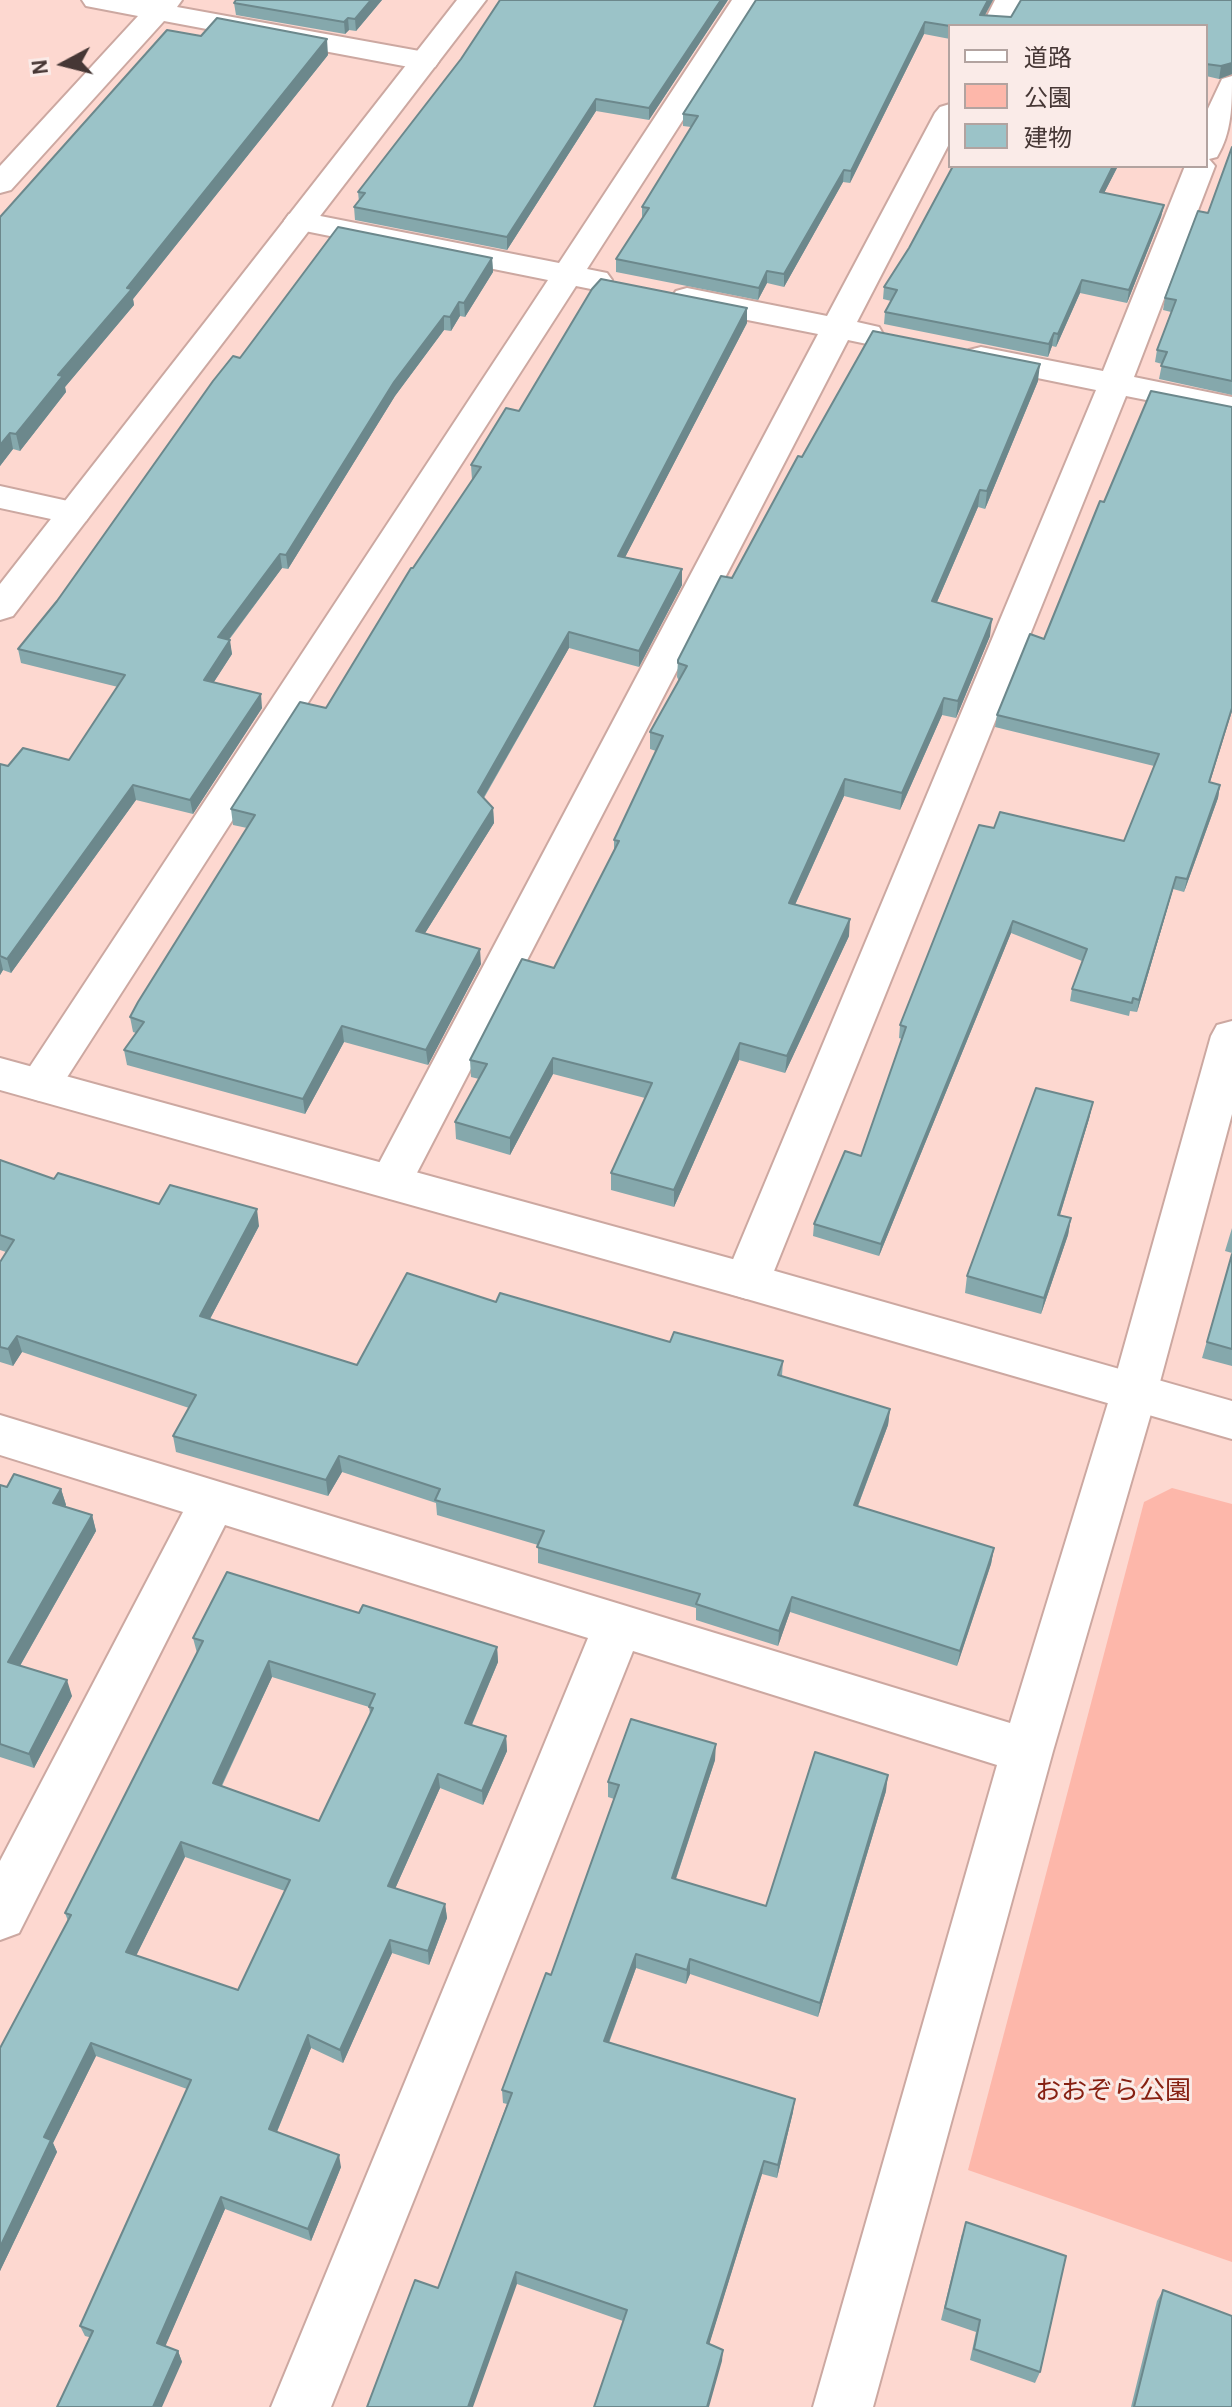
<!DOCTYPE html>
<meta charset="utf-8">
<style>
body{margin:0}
#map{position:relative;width:1232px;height:2407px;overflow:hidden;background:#fdd8d0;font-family:"Alegreya Sans","Noto Sans JP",sans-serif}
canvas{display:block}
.legend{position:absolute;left:948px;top:24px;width:260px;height:144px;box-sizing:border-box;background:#faebe8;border:2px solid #b2a3a0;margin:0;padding:10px 14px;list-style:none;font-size:24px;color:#463735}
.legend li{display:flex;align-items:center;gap:16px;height:40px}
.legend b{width:40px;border:2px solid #b2a3a0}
.north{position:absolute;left:24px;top:24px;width:80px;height:80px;-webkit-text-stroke:6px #faebe8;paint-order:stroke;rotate:263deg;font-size:22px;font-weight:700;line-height:32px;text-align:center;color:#463735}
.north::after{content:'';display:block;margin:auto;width:28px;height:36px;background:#463735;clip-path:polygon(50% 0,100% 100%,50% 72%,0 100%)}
</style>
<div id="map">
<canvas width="1232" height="2407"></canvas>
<ul class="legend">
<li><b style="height:10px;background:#fff"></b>道路</li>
<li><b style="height:22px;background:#fdb7aa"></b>公園</li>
<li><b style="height:22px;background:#9bc3c8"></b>建物</li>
</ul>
<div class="north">N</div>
</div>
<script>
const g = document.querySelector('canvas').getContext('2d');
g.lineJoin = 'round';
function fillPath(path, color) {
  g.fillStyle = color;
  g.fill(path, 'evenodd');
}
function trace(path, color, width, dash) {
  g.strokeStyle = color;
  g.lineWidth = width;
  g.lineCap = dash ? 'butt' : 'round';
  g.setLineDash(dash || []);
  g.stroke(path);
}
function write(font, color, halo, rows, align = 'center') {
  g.font = font + ' "Alegreya Sans","Noto Sans JP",sans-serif';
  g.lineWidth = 6;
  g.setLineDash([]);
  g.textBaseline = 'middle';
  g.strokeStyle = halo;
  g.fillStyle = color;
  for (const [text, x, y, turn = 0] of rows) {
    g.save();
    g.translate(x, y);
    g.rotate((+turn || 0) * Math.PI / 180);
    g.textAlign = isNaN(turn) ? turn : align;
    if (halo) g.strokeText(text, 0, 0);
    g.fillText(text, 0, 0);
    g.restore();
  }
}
fillPath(new Path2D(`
 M1172 1488 1232 1504V2262L968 2170 1144 1502Z`), '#fdb7aa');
const street = new Path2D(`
 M82 0H182L177 7 425 52 435 55 439 61 435 67 425 70 164 21 11 190 0 193V166L138 16 86 6Z
 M732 0H760L587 269 607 273 612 280 607 287 596 290 576 286 55 1096 40 1101 25 1096 19 1085 25 1074 548 280 300 230 289 228 284 221 289 214 300 212 559 263Z
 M995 0H1023L1010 26H982Z
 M1232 76C1232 105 1232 132 1217 157L1209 159 1215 166 1134 377 1232 397V417L1126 396 770 1281 763 1294 747 1299 731 1294 724 1281 1096 390 969 364 965 357 969 350 981 347 1103 371 1185 166H1206V113L1222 79Z
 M950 104V142L857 322 879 327 883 334 879 341 867 344 848 340 406 1194 391 1199 376 1194 369 1182 818 334 687 308 676 305 671 298 676 291 687 288 827 316 935 113 940 107Z
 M0 486 86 505 91 513 86 521 74 524 0 508Z
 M1232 1021V1114L1157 1393 1053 1751 873 2407H813L997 1765 633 1651 331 2407H271L588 1638 225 1525 19 1933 0 1940V1861L183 1512 0 1455V1415L1010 1723 1111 1393 1211 1036 1217 1025Z`);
const secondary = new Path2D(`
 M457 0H486L13 616 0 620V584Z
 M0 1058 747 1263 1232 1401V1439L747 1299 0 1090Z`);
trace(street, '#cca8a1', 4);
trace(secondary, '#cca8a1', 4);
fillPath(street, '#fff');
fillPath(secondary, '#fff');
fillPath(new Path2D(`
 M382 0 356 31 349 30 345 34 236 15 234 3Z
 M728 0 649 120 596 111 507 250 355 220 354 207 359 202 358 192Z
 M756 0H993L985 15 1011 17 1232 0V74L1219 79 1206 76V26H950V39L924 34 850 183 843 182 784 287 767 283 758 300 616 272V259L642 219V207L691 127 683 126V114Z
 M328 55 133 299 134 305 65 387 66 392 20 451 13 449 0 466V217Z
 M1232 147V395L1159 379 1162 364 1155 362 1157 350 1171 312 1163 310 1165 298 1208 213Z
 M1118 166 1104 193 1164 205 1161 217 1127 303 1080 293 1056 347 1052 346 1048 357 884 324 885 312 891 301 883 299 884 287 909 248Z
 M492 258 493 272 465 317 460 316 451 331 444 330 395 396 288 569 282 568 229 640 232 654 214 682 262 708 193 814 136 800 11 973 3 970 0 975V764L8 766 69 760 118 687 21 663 18 649 57 601 240 358Z
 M747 323 625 557 682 569V585L639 667 569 648 484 798 493 808 494 823 425 933 481 964 428 1065 344 1042 305 1114 127 1065 124 1050 136 1033 133 1032 130 1017 247 828 233 825 231 809 326 708 413 568 472 480 471 465 519 411Z
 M1038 381 985 509 978 507 937 602 990 636 956 718 942 715 900 810 844 796 795 905 849 936 785 1073 739 1060 674 1207 611 1190V1173L645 1098 553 1074 510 1155 456 1139 455 1122 479 1079 471 1077 470 1060 554 968 614 851V840L656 751 650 749V732L679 681 677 677 678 660 732 578 802 457Z
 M1104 502 1210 783 1220 785 1218 798 1184 892 1173 889 1137 1012 1130 1011 1129 1016 1070 1001 1072 989 1082 961 1011 933 879 1256 813 1236 814 1224 861 1156 902 1039 899 1038 900 1025 994 828 1124 841 1154 766 995 727 997 715 1044 639Z
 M1093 1102 1089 1119 1060 1215 1071 1218 1068 1235 1041 1314 965 1293 967 1276Z
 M0 1160 54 1179 259 1226 210 1319 357 1365 496 1302 670 1342 783 1361 782 1376 890 1409 888 1425 858 1506 994 1548 991 1564 957 1666 790 1612 778 1646 696 1620V1608L538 1563V1545L437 1515 436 1503 342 1472 328 1496 176 1452 173 1436 189 1408 22 1352 13 1366 0 1362V1262L6 1252 0 1250Z
 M1232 1228V1253L1225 1251Z
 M1232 1254V1366L1202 1358Z
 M0 1485 7 1487 61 1489 66 1505 65 1507 92 1515 96 1531 20 1666 72 1696 34 1768 0 1757Z
 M359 1613 497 1647 498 1662 472 1725 506 1736 507 1751 483 1805 440 1788 395 1889 445 1904 447 1918 429 1965 392 1953 343 2063 311 2048 277 2132 341 2167 311 2241 225 2209 165 2346 178 2351 182 2362 85 2336 80 2326 187 2089 96 2056 53 2143 57 2152 0 2271V2048L68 1921 65 1913 197 1653 193 1638ZM272 1677 369 1707 370 1714 319 1821 222 1786ZM185 1857 285 1891 238 1990 136 1956Z
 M715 1760 676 1879 766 1906 886 1791 818 2017 690 1974 686 1984 636 1968 609 2043 793 2112 777 2178 762 2174 709 2344 722 2361 623 2321 517 2284 438 2288 507 2104 503 2103 502 2090 551 1975 614 1799 608 1797V1782Z
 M962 2234 1040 2372 1035 2383 970 2360 976 2332 941 2320Z
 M1163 2290 1232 2407H1131L1157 2301Z`), '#85a8ac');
fillPath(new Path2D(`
 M371 0H382L356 31 355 19Z
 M721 0H728L649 120V108Z
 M988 0H993L979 26 980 15Z
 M348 18 349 30 345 34 344 22Z
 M925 22 924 34 850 183 851 171Z
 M327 39 328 55 133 299 134 305 65 387 66 392 20 451 16 434 58 375Z
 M1232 63V74L1219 79 1221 66Z
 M596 99V111L507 250V237Z
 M1113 166H1118L1098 205 1100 192Z
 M844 170 843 182 784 287V274Z
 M1164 205 1161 217 1127 303 1129 290Z
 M492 258 493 272 465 317 464 303Z
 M767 271V283L758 300 759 288Z
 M1082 280 1080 293 1056 347 1058 334Z
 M459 302 460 316 451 331 450 317Z
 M747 308V323L618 571V556Z
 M444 316V330L395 396 288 569 286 555 394 382Z
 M1054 333 1052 346 1048 357 1049 344Z
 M1040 364 1038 381 985 509 987 491Z
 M10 433 13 449 0 466V445Z
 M980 490 978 507 930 618 932 601Z
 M280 554 282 568 220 651 218 637Z
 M682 569V585L639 667V651Z
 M992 619 990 636 956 718 958 701Z
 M569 632V648L478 807V792Z
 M230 640 232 654 206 694 204 680Z
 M261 694 262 708 193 814 190 800Z
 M944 698 942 715 900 810 902 793Z
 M1232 708V711L1206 795 1209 782Z
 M845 779 844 796 788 920 789 903Z
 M133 785 136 800 11 973 7 959Z
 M1220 785 1218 798 1184 892 1187 879Z
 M493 808 494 823 417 946 416 931Z
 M1176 877 1173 889 1137 1012 1139 1000Z
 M850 919 849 936 785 1073 787 1056Z
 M1013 921 1011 933 879 1256 881 1244Z
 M480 949 481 964 428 1065 426 1050Z
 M0 957 3 970 0 975Z
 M342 1026 344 1042 305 1114 303 1099Z
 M740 1043 739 1060 674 1207V1190Z
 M553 1058V1074L510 1155V1138Z
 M1093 1102 1089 1119 1055 1231 1058 1215Z
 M257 1209 259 1226 203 1332 200 1316Z
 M1071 1218 1068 1235 1041 1314 1044 1298Z
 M17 1336 22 1352 13 1366 8 1349Z
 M890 1409 888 1425 852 1521 854 1505Z
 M339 1456 342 1472 328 1496 326 1480Z
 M61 1489 66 1505 58 1519 53 1503Z
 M92 1515 96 1531 13 1678 8 1662Z
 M994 1548 991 1564 957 1666 960 1651Z
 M792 1597 790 1612 778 1646 779 1631Z
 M497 1647 498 1662 466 1738 465 1723Z
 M269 1661 272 1677 216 1797 213 1783Z
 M67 1680 72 1696 34 1768 29 1754Z
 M506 1736 507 1751 483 1805 482 1791Z
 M716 1744 715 1760 671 1893 672 1878Z
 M438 1774 440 1788 390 1900 388 1886Z
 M888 1775 886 1791 818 2017 820 2003Z
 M181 1842 185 1857 131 1966 126 1952Z
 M445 1904 447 1918 429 1965 428 1951Z
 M390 1940 392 1953 343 2063 340 2050Z
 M636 1954V1968L604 2055V2041Z
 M690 1959V1974L686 1984 687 1970Z
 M308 2035 311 2048 273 2141 269 2129Z
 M91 2043 96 2056 53 2143 57 2152 0 2271V2247L44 2137Z
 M795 2099 793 2112 777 2178 778 2165Z
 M339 2155 341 2167 311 2241 308 2229Z
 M764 2161 762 2174 706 2355 707 2343Z
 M221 2197 225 2209 162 2354 157 2343Z
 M516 2272 517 2284 473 2407H468Z
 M723 2350 722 2361 709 2407H707Z
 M178 2351 182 2362 162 2407H153Z`), '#6c888c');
const building = new Path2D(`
 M236 0H371L355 19 348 18 344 22 234 3Z
 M500 0H721L649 108 596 99 507 237 354 207 365 193 358 192 461 59Z
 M756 0H988L980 15 1011 17 1021 0H1232V63L1221 66 1206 64V26H950L925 22 851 171 844 170 784 274 767 271 759 288 616 259 649 208 642 207 698 116 683 114Z
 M217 18 327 39 127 288 132 289 58 375 63 376 16 434 10 433 0 445V217L167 30 201 36Z
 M1232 147V381L1161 366 1167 352 1157 350 1176 300 1165 298 1198 211 1208 213Z
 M953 166H1113L1100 192 1164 205 1129 290 1082 280 1058 334 1054 333 1049 344 885 312 897 290 884 287 909 248Z
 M338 227 492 258 464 303 459 302 450 317 444 316 394 382 286 555 280 554 218 637 230 640 204 680 261 694 190 800 133 785 7 959 0 956V764L8 766 23 748 69 760 125 675 18 649 57 601 213 381 233 356 240 358Z
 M601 279 747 308 618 556 682 569 639 651 569 632 478 792 493 808 416 931 480 949 426 1050 342 1026 303 1099 124 1050 144 1022 130 1017 138 1002 255 815 231 809 300 702 326 708 411 568H413L481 467 471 465 506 408 519 411 592 289Z
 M873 331 1040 364 987 491 980 490 932 601 992 619 958 701 944 698 902 793 845 779 789 903 850 919 787 1056 740 1043 674 1190 611 1173 652 1083 553 1058 510 1138 455 1122 487 1064 470 1060 522 959 554 968 619 841 614 840 663 736 650 732 687 666 678 663V660L721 576 732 578 798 456 802 457Z
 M1151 391 1232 407V708L1209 782 1220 785 1187 879 1176 877 1139 1000 1133 998 1132 1003 1072 989 1087 949 1013 921 881 1244 814 1224 845 1151 861 1156 906 1027 900 1025 979 825 994 828 1000 812 1124 841 1159 754 997 715 1030 634 1044 639 1100 501 1104 502Z
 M1036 1088 1093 1102 1058 1215 1071 1218 1044 1298 967 1276Z
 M0 1160 54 1179 58 1173 159 1204 170 1185 257 1209 200 1316 357 1365 407 1273 496 1302 500 1293 670 1342 674 1332 783 1361 778 1375 890 1409 854 1505 994 1548 960 1651 792 1597 779 1631 696 1604 700 1594 537 1547 544 1531 435 1500 440 1489 339 1456 326 1480 173 1436 196 1395 17 1336 8 1349 0 1347V1262L14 1240 0 1235Z
 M1232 1254V1349L1207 1342Z
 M14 1474 61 1489 53 1503 92 1515 8 1662 67 1680 29 1754 0 1744V1485L7 1487Z
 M227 1572 359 1613 363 1605 497 1647 465 1723 506 1736 482 1791 438 1774 388 1886 445 1904 428 1951 390 1940 340 2050 308 2035 269 2129 339 2155 308 2229 221 2197 157 2343 178 2351 153 2407H57L93 2331 80 2326 191 2080 91 2043 44 2137 51 2140 0 2247V2048L71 1915 65 1913 203 1641 193 1638ZM269 1661 375 1694 369 1707 373 1708 319 1821 213 1783ZM181 1842 290 1880 238 1990 126 1952Z
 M631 1719 716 1744 672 1878 766 1906 815 1752 888 1775 820 2003 690 1959 687 1970 636 1954 604 2041 795 2099 778 2165 764 2161 707 2343 723 2350 707 2407H594L627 2310 516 2272 468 2407H367L415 2280 438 2288 512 2093 502 2090 546 1973 551 1975 619 1785 608 1782Z
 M966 2222 1066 2256 1040 2372 974 2349 980 2320 945 2308Z
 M1163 2290 1232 2316V2407H1134Z`);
fillPath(building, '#9bc3c8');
trace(building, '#6c888c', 2);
write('26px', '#872012', '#faebe8', [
 ["おおぞら公園",1113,2091]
]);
</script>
